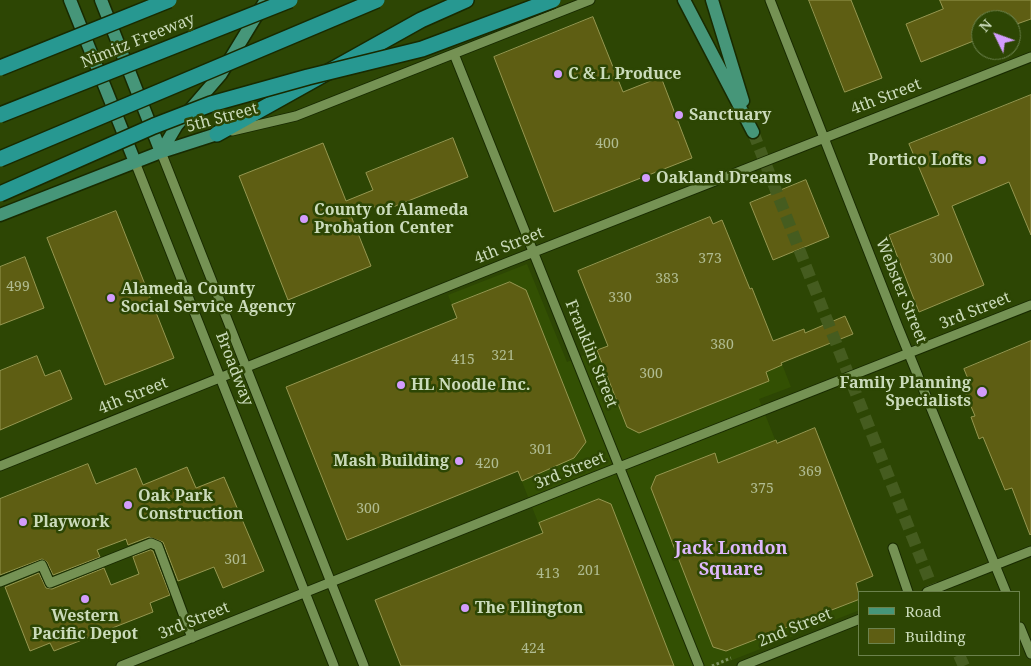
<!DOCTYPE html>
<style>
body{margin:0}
#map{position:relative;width:1031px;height:666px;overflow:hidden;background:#2d4604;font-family:"Noto Serif",serif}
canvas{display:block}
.legend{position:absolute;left:858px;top:591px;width:162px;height:65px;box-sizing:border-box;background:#2d4604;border:1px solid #6c824d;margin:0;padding:6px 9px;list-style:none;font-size:15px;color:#cbdbbb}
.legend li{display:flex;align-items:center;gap:10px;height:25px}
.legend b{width:25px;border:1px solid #6c824d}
.north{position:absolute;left:971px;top:10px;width:50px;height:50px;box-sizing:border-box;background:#2d4604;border:1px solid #6c824d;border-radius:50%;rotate:312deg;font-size:14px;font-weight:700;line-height:20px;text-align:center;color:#cbdbbb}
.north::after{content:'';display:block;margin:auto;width:18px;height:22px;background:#d39cfd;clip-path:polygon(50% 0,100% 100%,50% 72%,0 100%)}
</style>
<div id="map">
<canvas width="1031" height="666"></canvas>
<ul class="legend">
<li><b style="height:6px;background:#469679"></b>Road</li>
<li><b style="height:14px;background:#5e5e13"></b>Building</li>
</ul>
<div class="north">N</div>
</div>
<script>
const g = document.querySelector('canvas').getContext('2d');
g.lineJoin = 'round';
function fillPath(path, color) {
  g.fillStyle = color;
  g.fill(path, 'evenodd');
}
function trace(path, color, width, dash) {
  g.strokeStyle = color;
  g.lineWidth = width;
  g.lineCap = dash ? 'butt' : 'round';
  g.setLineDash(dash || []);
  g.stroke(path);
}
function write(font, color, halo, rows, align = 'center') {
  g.font = font + ' "Noto Serif",serif';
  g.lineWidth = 5;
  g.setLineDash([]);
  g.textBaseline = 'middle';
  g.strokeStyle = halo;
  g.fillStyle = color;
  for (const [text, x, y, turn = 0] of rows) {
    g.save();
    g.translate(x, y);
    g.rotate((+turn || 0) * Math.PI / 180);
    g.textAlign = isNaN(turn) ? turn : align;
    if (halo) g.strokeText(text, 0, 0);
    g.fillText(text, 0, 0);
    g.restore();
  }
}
fillPath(new Path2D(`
 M527 264 567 362 752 288 791 387 759 399 805 515 825 508 860 595V610L717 666H552L572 608 448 295Z`), '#335003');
const building = new Path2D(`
 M809 0H851L882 78 845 92Z
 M940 0H1031V19L1011 26V20H981V38L921 62 906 24 943 9Z
 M593 17 623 92 661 77 692 158 554 212 494 57Z
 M1031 95V235L1009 182 952 206 984 285 919 312 889 235 939 215 909 144Z
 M453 138 468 177 383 211 380 205 351 216 371 266 288 300 239 176 323 143 346 201 373 190 366 173Z
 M806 180 829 237 773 260 750 203Z
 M116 211 174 358 105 385 47 238Z
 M710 217 713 224 722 220 750 289 752 288 773 341 804 329 805 333 845 316 853 334 781 363 782 365 766 372 769 381 639 433 627 427 597 350 608 346 578 271Z
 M25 257 44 308 0 325V267Z
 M510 282 526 290 586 442 574 458 522 481 518 471 347 540 286 387 457 318 452 305Z
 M1031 341V534L1030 535 1012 488 1005 490 983 437 979 439 971 417 975 416 963 387 970 384 964 369Z
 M37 356 45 376 60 370 72 399 0 430V371Z
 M815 428 873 576 856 583 860 599 726 651 713 647 651 488 656 476 715 453 718 463 776 440 777 443Z
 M88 464 96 484 136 468 143 485 187 467 196 488 224 477 264 571 223 588 214 567 178 581 163 542 149 537 128 545 126 539 97 550 100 557 53 575 47 562 42 559 0 575V499Z
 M599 499 611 504 674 666H401L375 600 543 533 539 523Z
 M151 550 153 551 170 595 150 603 153 612 54 651 50 643 30 651 5 587 39 573 46 588 52 589 104 568 111 585 139 574 133 557Z`);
fillPath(building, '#5e5e13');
trace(building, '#969751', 1);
trace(new Path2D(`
 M753 132 934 592
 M959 655 964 666`), '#455c1f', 12, [12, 6]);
const minor = new Path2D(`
 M770 0 898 327 1006 592
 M454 54 699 666
 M232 131 296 116 590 0
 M161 152 364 666
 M135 162 334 666
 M0 466 506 263 1031 57
 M893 548 908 592
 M0 582 42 565 50 583 151 543 158 546 192 638
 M927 592 1031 551
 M1020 627 1031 654
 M121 666 594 477 1031 305
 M742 666 860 619`);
const major = new Path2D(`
 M70 0 135 162
 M101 0 161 152
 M684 0 753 132
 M712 0 743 101
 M161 152 177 125 221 74 266 0
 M0 215 161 152 217 134`);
const highway = new Path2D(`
 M217 134 421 20 466 0`);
trace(minor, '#182a00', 11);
trace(major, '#182a00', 15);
trace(highway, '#182a00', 18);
trace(new Path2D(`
 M712 666 731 658`), '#7a8f5d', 3, [2.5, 2.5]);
trace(minor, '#759254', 9);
trace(major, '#469679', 12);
trace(highway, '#279891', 15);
const highwayBridge = new Path2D(`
 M0 68 169 0
 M0 115 290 0
 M0 159 377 0
 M0 194 154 126 211 104 308 77 422 49 553 0`);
trace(highwayBridge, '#182a00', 18, []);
trace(highwayBridge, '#279891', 15);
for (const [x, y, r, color] of [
 [558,74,5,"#d39cfd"],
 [679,115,5,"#d39cfd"],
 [982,160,5,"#d39cfd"],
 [646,178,5,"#d39cfd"],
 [304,219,5,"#d39cfd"],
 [111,298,5,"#d39cfd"],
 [401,385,5,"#d39cfd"],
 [982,392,6,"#d39cfd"],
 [459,461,5,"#d39cfd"],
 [128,505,5,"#d39cfd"],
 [23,522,5,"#d39cfd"],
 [85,599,5,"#d39cfd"],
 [465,608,5,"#d39cfd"]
]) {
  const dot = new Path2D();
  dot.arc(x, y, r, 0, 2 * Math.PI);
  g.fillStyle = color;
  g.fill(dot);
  trace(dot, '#2d4604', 2);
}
write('14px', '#b0bc91', null, [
 ["400",607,144],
 ["373",710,259],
 ["300",941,259],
 ["383",667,279],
 ["499",18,287],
 ["330",620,298],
 ["380",722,345],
 ["321",503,356],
 ["415",463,360],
 ["300",651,374],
 ["301",541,450],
 ["420",487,464],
 ["369",810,472],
 ["375",762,489],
 ["300",368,509],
 ["301",236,560],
 ["201",589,571],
 ["413",548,574],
 ["424",533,649]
]);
write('16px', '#cbdbbb', '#2d4604', [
 ["Nimitz Freeway",138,41,-22],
 ["4th Street",886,97,-21],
 ["5th Street",222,118,-15],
 ["4th Street",509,246,-22],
 ["Webster Street",901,291,68],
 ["3rd Street",975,311,-22],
 ["Franklin Street",591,354,68],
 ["Broadway",234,369,69],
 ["4th Street",133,396,-22],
 ["3rd Street",570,471,-22],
 ["3rd Street",194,621,-22],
 ["2nd Street",795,628,-22]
]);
write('bold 16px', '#cbdbbb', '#2d4604', [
 ["C & L Produce",568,74],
 ["Sanctuary",689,115],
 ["Portico Lofts",972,160,"right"],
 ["Oakland Dreams",656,178],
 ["County of Alameda",314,210],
 ["Probation Center",314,228],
 ["Alameda County",121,289],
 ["Social Service Agency",121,307],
 ["Family Planning",971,383,"right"],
 ["Specialists",971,401,"right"],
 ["HL Noodle Inc.",411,385],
 ["Mash Building",449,461,"right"],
 ["Oak Park",138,496],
 ["Construction",138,514],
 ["Playwork",33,522],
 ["The Ellington",475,608],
 ["Western",85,616,"center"],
 ["Pacific Depot",85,634,"center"]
], 'left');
write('bold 18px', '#deb8fc', '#2d4604', [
 ["Jack London",731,549],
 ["Square",731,570]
]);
</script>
